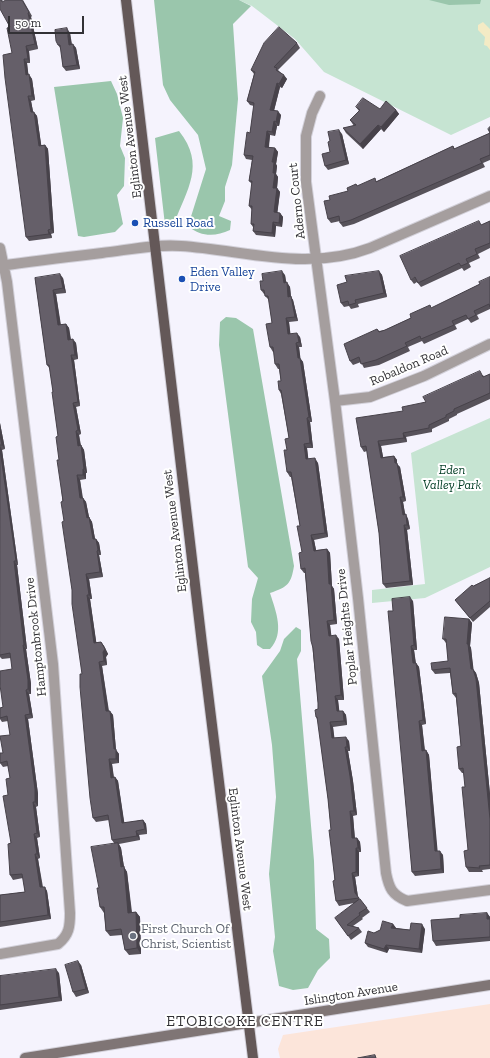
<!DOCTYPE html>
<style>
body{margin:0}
#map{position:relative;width:490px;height:1058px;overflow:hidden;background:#f5f3fd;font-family:"Zilla Slab",serif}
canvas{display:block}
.scale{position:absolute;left:8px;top:16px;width:76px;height:18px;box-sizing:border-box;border:2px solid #323135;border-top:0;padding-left:5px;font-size:12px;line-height:14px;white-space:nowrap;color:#323135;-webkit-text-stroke:3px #fff;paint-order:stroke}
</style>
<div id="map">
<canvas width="490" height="1058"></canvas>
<div class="scale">50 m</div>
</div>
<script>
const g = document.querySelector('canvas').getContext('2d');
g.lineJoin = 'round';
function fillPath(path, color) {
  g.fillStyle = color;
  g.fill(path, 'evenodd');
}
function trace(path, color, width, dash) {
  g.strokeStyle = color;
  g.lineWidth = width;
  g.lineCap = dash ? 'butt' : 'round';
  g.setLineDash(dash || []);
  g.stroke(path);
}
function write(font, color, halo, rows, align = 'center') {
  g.font = font + ' "Zilla Slab",serif';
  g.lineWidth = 4;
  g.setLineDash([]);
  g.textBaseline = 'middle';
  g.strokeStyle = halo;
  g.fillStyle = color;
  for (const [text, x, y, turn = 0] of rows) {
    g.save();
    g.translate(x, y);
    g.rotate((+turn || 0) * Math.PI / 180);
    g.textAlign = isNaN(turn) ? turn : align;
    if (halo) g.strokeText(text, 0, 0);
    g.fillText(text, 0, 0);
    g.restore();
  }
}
fillPath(new Path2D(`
 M490 1004V1058H280L278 1049 283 1035Z`), '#fce5da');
fillPath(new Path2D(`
 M239 0H490V117L451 135 324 72 295 39 252 6Z
 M490 418V567L425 598 372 603V590L425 584 411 453Z`), '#c6e4d2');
fillPath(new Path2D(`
 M154 0H239L251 6 233 24 238 99 232 165 225 187V201L219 216 231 221 230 230C215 237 201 237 188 226L206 169 198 135 170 100 163 85Z
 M429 0H481L480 4 449 5Z
 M111 81 117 94 123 118 120 146 125 158 124 186 117 195 123 224 115 232 84 237 78 236 54 87Z
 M179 131C206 165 187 189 174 224L165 225 155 138Z
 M226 317 236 318 253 329 294 566C291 584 288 587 270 593 276 612 285 633 270 649H263L257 645 256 632 251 622 252 599 258 578 248 567 219 345 220 322Z
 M296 627 301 630V651L297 659 314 861 316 929 329 939 330 958 318 970 308 988 293 990 279 986 273 951 275 937 269 874 276 797 272 745 262 676 280 651 284 639Z`), '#9ac6ac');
fillPath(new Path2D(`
 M483 22 490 29V50L487 46 484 45 485 37 478 30V25Z`), '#f4ebc5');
const minor = new Path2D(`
 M320 96 312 113 306 136V182L335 401 358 598 386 873C389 888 392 895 407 901L490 890
 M0 248 7 282 53 664 70 913C70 927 69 935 58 944L0 954
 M0 266C34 261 68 257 102 253 128 250 155 244 181 246 244 250 307 272 370 248L490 196
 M335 401 370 397 424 376 490 344`);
const secondary = new Path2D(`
 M25 1058 490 985`);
const primary = new Path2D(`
 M126 0 202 644 253 1058`);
trace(minor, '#d2d0d9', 12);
trace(secondary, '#d2d0d9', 12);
trace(primary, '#d2d0d9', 12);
trace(minor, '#a59e9e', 10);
trace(secondary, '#7f7575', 10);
trace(primary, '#645858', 10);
fillPath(new Path2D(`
 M23 0 32 16 31 17 38 49 29 51 30 63H27L28 75 32 79 35 100 31 101 33 112 37 116 41 145H45L48 149 54 233 51 234 52 238 29 241 26 237 12 53 10 27Z
 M70 33 72 44 76 48 80 69 66 71 63 67 61 49 58 45Z
 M297 43 300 48 278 70 287 79 282 88 280 87 274 111 281 115 279 126H277L275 136 270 135 269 147 275 148 278 152 276 164 277 166 276 174 278 177 277 188 280 192 277 213H280L283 217 282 227 276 226 275 237 256 235 253 231V227L251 224 252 210 249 206 252 184 249 181 252 160 246 159 244 155 250 133 254 106 250 105 247 101 254 74 251 70Z
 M356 107 380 109 396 110 399 114 384 132 381 129 363 149 346 133 343 128 354 126 350 120 359 111Z
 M490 127V160L483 163 485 167 354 224 343 227 340 223V221L331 223 328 219 330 200 348 191 356 184 357 186 377 181 453 146 455 149 490 133Z
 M342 134 349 164 328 170 325 166 330 152V141Z
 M490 221V248L478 254 480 258 469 263 471 267 464 271 462 268 421 287 417 282 414 284 411 280 482 225Z
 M379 271 382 275 387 297 358 304 359 307 351 309 349 306 344 307 341 303 347 282Z
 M285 275 286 283 290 287 291 297 293 300 298 321 289 322 290 334 300 337 302 347H299L300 358 303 362 312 422H310L313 448H307L308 459 318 463 328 537 314 540 316 550 327 549 330 553 332 586 334 589 337 624 330 625 331 636 339 639 344 700H338L339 711H343L346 715 347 725 333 727 334 738 349 741 350 751H348L353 781 357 815 353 816 355 838H357L360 842 361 852H359V876L355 877 358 897 370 912 362 918 363 919 353 926 359 928 362 932 351 940 335 918 354 903 339 906 336 901 331 830 328 799 318 721 316 717 318 709V703L305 573H304L301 569 302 552 300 526 291 477H290L287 472V450L289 438 281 394 279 390 281 381 279 369H278L275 364 274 352H273L270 347 272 323 269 300 265 296V294H264L261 290 263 281Z
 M490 277V309L477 315 479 319 471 323 468 319 455 325 457 329 424 344 422 341 408 347 410 351 379 365 364 368 361 362 353 365 350 361 377 329 379 331 385 330 432 308 480 284Z
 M35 278H63L66 293 56 294 61 325 66 324 69 328 71 339 76 343 78 359 74 360 80 406 76 407 81 434 79 435 81 445 84 450 87 473H86V479L80 480 83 498 86 502 89 517 92 522 95 539H96L99 543 101 555H99L103 577 89 579 92 599H90L96 642H101L104 646 108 654 106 657 107 665 102 666 109 711 113 715 116 750 119 754V763L112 764 114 777H115L118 781 124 823 143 820 146 824 147 834 139 835 140 840 119 844 121 848 124 867 127 872 132 912H136L140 917 141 954 129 955 125 950 122 935 110 936 106 931 104 913 100 907 99 888 114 843 112 840 109 820 96 822 93 818 82 674 64 521 59 460 58 436 53 392 50 369 47 365Z
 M490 374V399L457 414V415L449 419V421L432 429V432L406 437 407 442 381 446 383 457 394 456 397 460V464L400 467 406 501 403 502 405 514 408 519 410 529 407 530 413 585 386 588 383 584 379 533 367 451 364 452 361 447 403 411 426 402 483 375 484 377Z
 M0 423 5 449 2 450 18 565H17L27 649H26L31 684V694H29L33 718 28 719 38 794V806L36 807 40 837 37 838 40 858 38 859 43 887 47 891 51 919 0 927V895L25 892 23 878 13 880 10 875 11 843 8 795 10 778 8 766 3 767 0 763 3 753 10 735 8 721 2 722 0 719V708L3 707 12 669 11 658 2 659 0 657Z
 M490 578V607L473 622 455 600 473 586Z
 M413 601 417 650H414L416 663 419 667 426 724 422 725 425 750H426L429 755 437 851 443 855 444 873 415 876 412 872 393 611Z
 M469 619 472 623 470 646 471 648 473 669 476 673 479 683 490 794V869L482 870 483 872H469L466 867 468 850 465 787 464 773H462L459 769 461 746 456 698 453 694 450 673 435 674 432 670 448 661 447 643H446L443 639Z
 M487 913 490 917V941L436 946 433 941 460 918Z
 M393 924 396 928 410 930 425 929 422 953 389 949 387 953 368 947 365 943 374 933Z
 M81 965 89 993 76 997 73 992Z
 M59 973 62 1001 0 1010V976Z`), '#57525a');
fillPath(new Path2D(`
 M28 13 31 17 38 49 35 44Z
 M67 28 70 33 72 49 69 45Z
 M73 44 76 48 80 69 77 65Z
 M26 46 29 51 30 63 28 59Z
 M24 59 27 63 29 79 26 75Z
 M29 74 32 79 35 100 32 96Z
 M284 75 287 79 282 88 279 84Z
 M277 83 280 87 273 114 270 110Z
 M28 96 31 101 34 116 31 112Z
 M396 110 399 114 384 132 381 127Z
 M278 111 281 115 279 126 276 122Z
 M34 112 37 116 42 150 39 146Z
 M274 121 277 126 275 136 272 132Z
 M378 125 381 129 363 149 360 144Z
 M339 130 342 134 349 164 346 160Z
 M267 131 270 135 268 151 265 147Z
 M45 145 48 149 54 233 51 229Z
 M275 148 278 152 276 164 277 166 276 174 278 177 277 188 280 192 277 216 274 212 272 162Z
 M280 213 283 217 282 227 279 223Z
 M273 222 276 226 275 237 272 233Z
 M48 230 51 234 52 238 49 234Z
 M282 271 285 275 287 287 284 283Z
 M379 271 382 275 387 297 384 293Z
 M60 274 63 278 66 293 63 288Z
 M287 282 290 287 291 297 293 300 298 321 295 317 288 297Z
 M53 290 56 294 61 329 58 325Z
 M286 318 289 322 291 338 288 334Z
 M66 324 69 328 71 344 68 340Z
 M297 333 300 337 302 347 299 342Z
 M73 339 76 343 78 359 75 355Z
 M296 343 299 347 301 362 298 358Z
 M71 355 74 360 80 406 78 402Z
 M300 358 303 362 312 422 309 417Z
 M73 403 76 407 81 434 78 430Z
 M307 418 310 422 313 448 310 443Z
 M0 423 5 449 2 445 0 435Z
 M76 431 79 435 81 450 78 446Z
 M403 433 406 437 407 442 404 438Z
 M378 441 381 446 384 462 381 458Z
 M304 444 307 448 309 464 306 459Z
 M81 445 84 450 87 473 84 469Z
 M0 446 2 450 18 565 16 561 0 450Z
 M394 456 397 460V464L400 467 406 501 403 497 395 463Z
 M315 458 318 463 328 537 325 533Z
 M83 469 86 473V479L83 475Z
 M77 475 80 480 83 503 80 498Z
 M400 497 403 502 406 519 403 515Z
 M83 498 86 502 90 522 87 518Z
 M406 514 408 519 410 529 407 525Z
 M89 517 92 522 96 544 93 539Z
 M404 525 407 530 413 585 410 581Z
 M311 535 314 540 317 555 314 551Z
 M96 539 99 543 101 555 98 550Z
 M327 549 330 553 332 586 334 589 337 624 334 620 329 584Z
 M97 551 99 555 103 577 100 572Z
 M14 561 17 565 27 649 24 645Z
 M86 574 89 579 92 599 89 595Z
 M87 595 90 599 97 647 94 643Z
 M410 597 413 601 417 650 414 645Z
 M469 619 472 623 470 646 471 648 474 673 471 669 467 644Z
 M327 621 330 625 332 640 329 636Z
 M336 635 339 639 344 700 341 695Z
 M101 642 104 646 108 654 106 657 107 665 104 661Z
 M23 645 26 649 31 684V694L28 689Z
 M411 646 414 650 416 667 413 663Z
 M99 662 102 666 109 715 106 711Z
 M416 663 419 667 426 724 423 720Z
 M473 669 476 673 479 683 490 794V819Z
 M26 690 29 694 33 718 30 714Z
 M335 696 338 700 340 716 337 711Z
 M110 711 113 715 116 750 119 754V763L116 759 114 749Z
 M343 711 346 715 347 725 344 721Z
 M25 715 28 719 38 794V806L35 802Z
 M419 721 422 725 425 755 422 751Z
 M330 722 333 727 335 742 332 738Z
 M346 737 349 741 350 751 347 747Z
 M345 747 348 751 353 781 357 815 354 811Z
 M426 750 429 755 438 855 435 851Z
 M109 759 112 764 114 782 111 778Z
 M115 777 118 781 125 827 122 823Z
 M33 802 36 807 40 837 37 833Z
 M350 811 353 816 355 842 352 838Z
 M143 820 146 824 147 834 145 829Z
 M136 831 139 835 140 840 137 836Z
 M34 834 37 838 40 858 37 854Z
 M357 838 360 842 361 852 358 848Z
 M118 843 121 848 124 867 127 872 132 918 128 913Z
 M356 848 359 852V876L356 872Z
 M440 851 443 855 444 873 441 869Z
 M35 854 38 859 43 892 40 887Z
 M352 873 355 877 358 897 355 893Z
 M45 887 47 891 51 919 48 915Z
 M136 912 140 917 141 954 137 948Z
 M487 913 490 917V923L487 919Z
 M393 924 396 928H391Z
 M422 924 425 929 422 953 419 949Z
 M386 945 389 949 387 953 384 949Z
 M78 961 81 965 89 993 86 989Z
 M56 969 59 973 62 1001 59 997Z`), '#47424a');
const building = new Path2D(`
 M0 0H2V2L6 0H22L29 12 28 13 35 44 26 46 28 59H24L26 75 29 74 32 96H28L31 112H34L39 146 45 145 51 229 48 230 49 234 26 237 5 78 3 55 12 53 7 28 10 27 0 9Z
 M279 27 297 43 274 67 277 68 276 70 284 75 279 84 277 83 270 110 278 111 276 122 274 121 272 132 267 131 265 147 275 148 272 162H274L273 173H275L273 188H277L274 212 280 213 279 223 273 222 272 233 253 231 254 224H251L252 206H249L252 181H249L253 156 244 155 247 132 250 133 254 103 247 101 255 72 251 70 264 43Z
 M67 28 69 45 73 44 77 65 63 67 60 45H58L56 41 55 30Z
 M363 98 380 109 386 101 396 110 381 127 378 125 360 144 343 128 356 125 350 120 360 110 356 107Z
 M490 127V155L480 159 482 163 351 220 340 223 339 216 328 219 324 201 330 200 329 196 348 191 347 188 356 184 357 186 375 178 376 182 453 146 454 149 490 133 488 129Z
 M339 130 346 160 325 166 322 154 330 152 328 142 330 141 328 132Z
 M479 221 481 225 490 221V243L475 249 477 254 466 259 468 263 461 266 459 263 418 283 415 277 411 280 400 256Z
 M282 271 284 283 287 282 288 297 291 296 295 317 286 318 288 334 297 333 299 342 296 343 298 358H300L309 417 307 418 310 443 304 444 306 459 315 458 325 533 311 535 314 551 327 549 329 584H331L334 620 327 621 329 636 336 635 341 695 335 696 337 711H343L344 721 330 722 332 738 346 737 347 747H345L350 776 354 811H350L352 838H357L358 848H356V872L352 873 355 893 359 898 336 901 333 881 335 880 329 830H331L328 799 317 717H316L315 710 318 709V703L313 648 311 641 305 568 301 569 299 553 302 552 297 526H300L291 472H287L284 450H287L285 439 289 438 281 390H279L278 381H281L279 364H275L273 347H270L266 324 272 323 268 296H265L264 290H261L260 281H263L262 274Z
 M379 271 384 293 355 300 356 303 349 305 348 301 341 303 337 285 347 282 345 276Z
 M60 274 63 288 53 290 58 325 66 324 68 340 73 339 74 348 75 355H71L78 402 73 403 78 430 76 431 78 446 81 445 84 469H83V475H77L80 498H83L87 518 89 517 93 539H96L98 550 97 551 100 572 86 574 89 595H87L94 643 101 642 105 649 103 652 104 661 99 662 106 711H110L114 749H116V759H109L111 778 115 777 122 823 143 820 145 829 136 831 137 836 112 840 108 815 93 818 90 798 80 687V674H82L72 604V590L62 522 64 521 61 502 63 501 57 460H59L56 437 58 436 52 392H53L49 365H47L35 278Z
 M490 277V307L489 304 474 311 476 315 468 319 466 315 452 321 454 325 421 339 420 336 405 343 407 346 376 360 361 364 359 357 350 361 344 344 377 329 379 332 385 330 411 318 410 314 430 305 431 308 480 284 479 282Z
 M480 371 483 377 490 374V393L454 409V411L446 415V417L429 425V428L403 433 404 438 378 441 381 458 394 456 395 463H397L403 497H400L403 515 406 514 407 525H404L410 581 383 584 379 533 366 446 361 447 356 418 403 411 402 407 426 402 423 397Z
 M0 435 2 445H0Z
 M0 450 16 561H14L24 645H23L28 680V689L26 690 30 714 25 715 35 789V802H33L37 833 34 834 37 854H35L40 887H45L48 915 0 922V895L25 892 22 874 10 875 8 844 11 843 3 796 8 795 6 779 10 778 7 761 0 763V753H3L0 736 10 735 7 716 0 718V708L3 707 0 685V671L12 669 10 653 0 655Z
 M490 578V601L470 618 455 600 472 585 473 586Z
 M410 597 414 645 411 646 413 663H416L421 698 423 720 419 721 422 751 426 750 435 851H440L441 869 412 872 388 611H393L392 599Z
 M445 617 469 619 467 644H468L471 669H473L476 679 490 819V865L479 866 480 868 466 867 464 851 468 850 462 787H465L463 768 459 769 457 747 461 746 456 693 453 694 450 668 432 670 431 663 448 661 446 639H443Z
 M118 843 121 867 124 866 128 913 136 912 137 948 125 950 121 929 106 931 104 907H100L97 888H99L91 847Z
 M360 899 367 908 359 913 360 915 347 925 359 928 348 936 335 918Z
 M487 913V919H490V937L433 941 431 920 460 918V915Z
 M383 921 393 924 391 928 410 930 411 923 422 924 419 949 386 945 384 949 365 943 368 931 374 933 380 930Z
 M78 961 86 989 73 992 65 965Z
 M56 969 59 997 0 1005V976Z
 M375 1055 376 1058H358Z`);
fillPath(building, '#655f69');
trace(building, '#47424a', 1);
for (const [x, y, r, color] of [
 [135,223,4,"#1a4fb4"],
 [182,279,4,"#1a4fb4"],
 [133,936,4,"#6b7280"]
]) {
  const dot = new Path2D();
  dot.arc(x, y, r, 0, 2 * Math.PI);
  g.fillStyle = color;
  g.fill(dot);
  trace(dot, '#fff', 1.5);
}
write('13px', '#323135', '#fff', [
 ["Eglinton Avenue West",130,137,-97],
 ["Aderno Court",297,201,-96],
 ["Robaldon Road",409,366,-23],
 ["Eglinton Avenue West",175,531,-97],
 ["Poplar Heights Drive",347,627,-96],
 ["Hamptonbrook Drive",36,637,-96],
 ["Eglinton Avenue West",240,849,83],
 ["Islington Avenue",351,994,-9]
]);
write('13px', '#164399', '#fff', [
 ["Russell Road",143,223],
 ["Eden Valley",190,272],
 ["Drive",190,287]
], 'left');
write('italic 13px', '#023d24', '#fff', [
 ["Eden",452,470],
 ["Valley Park",452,485]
]);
write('13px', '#5b616d', '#fff', [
 ["First Church Of",141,929],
 ["Christ, Scientist",141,944]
], 'left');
g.letterSpacing = '1px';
write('15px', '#323135', '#fff', [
 ["ETOBICOKE CENTRE",245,1022]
]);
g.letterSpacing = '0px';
</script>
